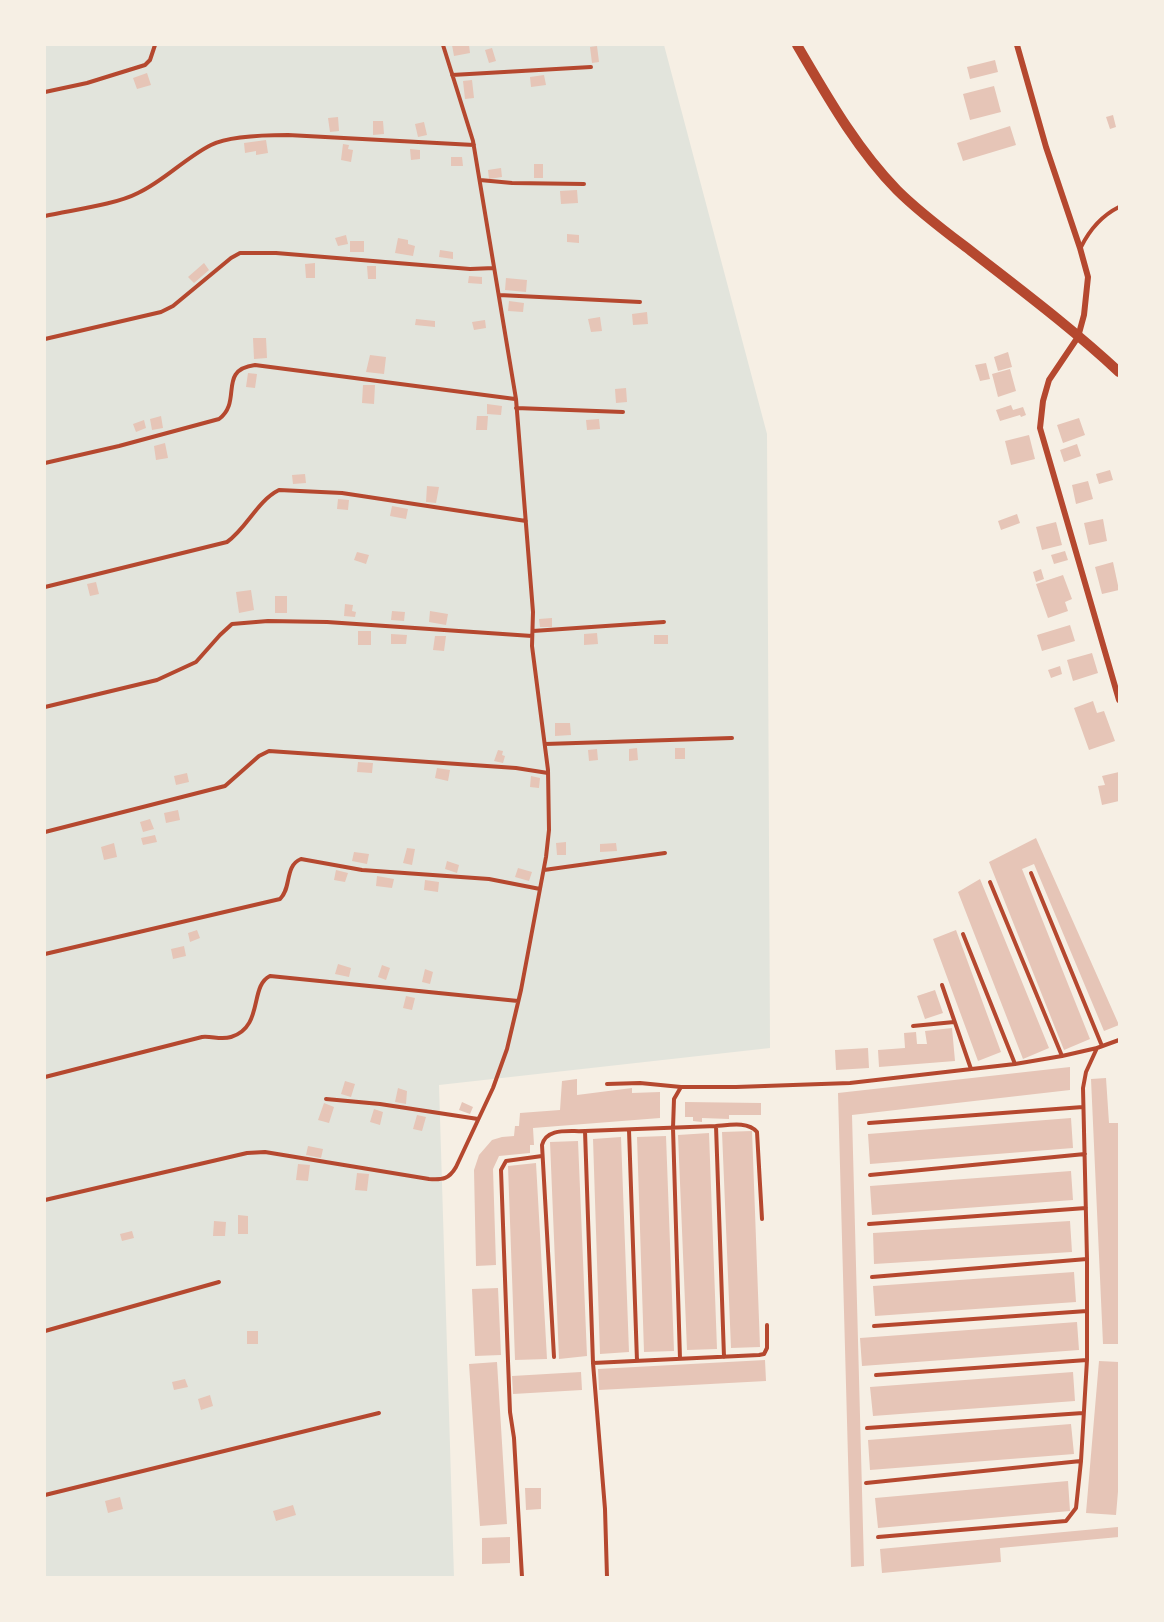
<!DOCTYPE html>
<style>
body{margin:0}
#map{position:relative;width:1164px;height:1622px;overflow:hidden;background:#f6efe4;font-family:"Roboto Condensed",sans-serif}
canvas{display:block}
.frame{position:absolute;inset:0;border:46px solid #f6efe4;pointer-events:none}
</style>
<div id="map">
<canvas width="1164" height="1622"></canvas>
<div class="frame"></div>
</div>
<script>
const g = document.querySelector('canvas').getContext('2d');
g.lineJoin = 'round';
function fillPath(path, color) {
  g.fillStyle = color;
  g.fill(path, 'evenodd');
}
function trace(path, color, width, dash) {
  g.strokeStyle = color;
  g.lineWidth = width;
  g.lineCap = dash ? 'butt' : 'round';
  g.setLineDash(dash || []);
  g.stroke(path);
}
fillPath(new Path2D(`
 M45 45H664L767 434 770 1048 439 1085 454 1577H45Z`), '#e2e4dc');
fillPath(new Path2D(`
 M452 45H469L470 53 454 56Z
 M597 46 599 62 592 63 590 47Z
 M492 48 496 61 489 63 485 50Z
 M995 60 998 72 970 79 967 67Z
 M147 73 151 85 137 89 133 78Z
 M544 75 546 85 531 87 530 77Z
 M472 80 474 98 465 99 463 81Z
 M994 86 1001 112 970 120 963 94Z
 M1113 115 1116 127 1110 129 1106 117Z
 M338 117 339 131 330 132 328 118Z
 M373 121H383L384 134 373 135Z
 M424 122 427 135 418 137 415 124Z
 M1010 126 1016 145 963 161 957 143Z
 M266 140 268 153 256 155V151L245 153 244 143Z
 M343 144 349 145 348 149 353 150 351 162 341 160Z
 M410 149 420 150V159L411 160Z
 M451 157H462L463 166H451Z
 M534 164H543V178H534Z
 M501 168 502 177 489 179 488 170Z
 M577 190 578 203 561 204 560 191Z
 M567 234 579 235V243L567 242Z
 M346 235 348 244 338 246 335 238Z
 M398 238 408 240V244L415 246 413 256 395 253Z
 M350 241H364V252H350Z
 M440 250 453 252V259L439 257Z
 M204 263 209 270 194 283 188 277Z
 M315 263V278H306L305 264Z
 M367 266H376V279H368Z
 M469 276 482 277V284L468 283Z
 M506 278 527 280 526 292 505 290Z
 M509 301 524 303 523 312 508 311Z
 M647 312 648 324 633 325 632 314Z
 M600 317 602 331 591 332 588 319Z
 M416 319 435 321V327L415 325Z
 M485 320 486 328 474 330 472 322Z
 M253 338H266L267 358 254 359Z
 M1008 352 1012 367 998 371 994 357Z
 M370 355 386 357 384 374 366 372Z
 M986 363 990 379 980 381 975 365Z
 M1010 369 1016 391 998 397 992 374Z
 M248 373 257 374 255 388 246 387Z
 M363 385H375L374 404 362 403Z
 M626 388 627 402 616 403 615 389Z
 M487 404 502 406 501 415 487 414Z
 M1011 405 1013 410 1023 407 1026 415 1021 417 1020 415 1000 421 996 410Z
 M161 416 163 428 152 430 150 419Z
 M477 416H488L487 430H476Z
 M1079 418 1085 435 1063 443 1057 425Z
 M599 419 600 429 587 430 586 420Z
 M144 420 146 428 136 432 133 424Z
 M1029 435 1035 459 1011 465 1005 441Z
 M165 443 168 458 156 460 154 446Z
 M1077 444 1081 456 1064 462 1060 450Z
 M1110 470 1113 480 1099 484 1096 474Z
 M305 474 306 483 293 484 292 475Z
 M1088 481 1093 499 1076 504 1072 485Z
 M427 486 439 487 436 503 426 502Z
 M338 499 349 500 348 510 337 509Z
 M392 506 408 509 406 519 390 516Z
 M1017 514 1020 523 1001 530 998 521Z
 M1103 519 1107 541 1089 545 1084 523Z
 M1056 522 1062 545 1042 550 1036 527Z
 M1065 551 1068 560 1054 564 1051 555Z
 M357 552 369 555 366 564 354 560Z
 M1113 562 1119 590 1102 594 1095 567Z
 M1041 569 1044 579 1036 582 1033 572Z
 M1063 575 1072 599 1065 602 1068 611 1048 618 1036 584Z
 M96 582 99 594 90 596 87 584Z
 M251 590 254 610 239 613 236 592Z
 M275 596H287V613H275Z
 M345 604 353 605 352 611 356 612 355 617 344 616Z
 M392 611 405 612 404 621 391 620Z
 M430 611 448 614 446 625 429 622Z
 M552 618V627H540L539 619Z
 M1070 625 1075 641 1042 651 1037 635Z
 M358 631H371V645H358Z
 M597 633 598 644 584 645V634Z
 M391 634 407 635 406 644H391Z
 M654 635H668V644H654Z
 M435 636H446L444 651 433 650Z
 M1092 653 1098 673 1073 681 1067 660Z
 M1060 666 1062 674 1051 678 1048 670Z
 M1093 701 1097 713 1104 711 1115 741 1089 750 1074 708Z
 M555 723H570L571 735 555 736Z
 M637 748 638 760 629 761V749Z
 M675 748H685V759H675Z
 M597 749 598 760 589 761 588 750Z
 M498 750 503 751 502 755 505 756 503 763 494 761Z
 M358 762 373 763 372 773 357 772Z
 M437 768 450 770 448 781 435 778Z
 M1119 772V801L1102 805 1098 786 1105 785 1102 776Z
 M187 773 189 782 176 785 174 776Z
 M531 776 540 778 539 788 530 787Z
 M178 810 180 820 166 823 164 813Z
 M150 819 154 829 143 832 140 822Z
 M155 835 157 842 143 845 141 838Z
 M1036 838 1119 1025 1104 1031 1034 864 1022 869 1090 1039 1064 1050 989 862Z
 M566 842V855H557L556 843Z
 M114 843 117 857 104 860 101 847Z
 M616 843 617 851 600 852V844Z
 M407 848 415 849 412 865 403 863Z
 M354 852 369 854 367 864 352 861Z
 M447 861 459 865 457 873 445 869Z
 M518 868 532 872 529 881 515 877Z
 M336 870 348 873 345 882 334 880Z
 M377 876 394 879 392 888 376 886Z
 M980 879 1049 1048 1023 1059 958 892Z
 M425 880 439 882 438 892 424 890Z
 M197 930 200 938 190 942 188 933Z
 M956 930 1001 1052 978 1061 933 939Z
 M184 946 186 956 173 959 171 949Z
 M338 964 351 968 349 977 335 974Z
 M382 965 390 968 386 980 378 977Z
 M425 969 433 972 430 984 422 982Z
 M935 990 943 1013 925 1019 917 996Z
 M406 996 415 998 412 1010 403 1008Z
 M952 1028 955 1061 879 1067 878 1050 905 1048 904 1033 916 1032 917 1044H927L925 1031Z
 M868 1048 869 1068 836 1070 835 1050Z
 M1070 1067V1090L852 1115 864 1566 851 1567 838 1093Z
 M1106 1078 1109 1123H1119V1344H1103L1091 1079Z
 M577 1079V1095L632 1088V1093L660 1092V1118L533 1128 534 1145H530V1153L499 1156 493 1169 496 1265 476 1266 474 1170 479 1155 492 1140 502 1137 514 1136 515 1126H519L520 1113 560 1110 562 1081Z
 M345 1081 355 1084 351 1097 341 1094Z
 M398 1088 407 1091 406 1104 395 1102Z
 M462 1102 473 1107 470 1114 459 1110Z
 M685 1102 761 1103V1115H729V1119L702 1118V1122L693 1121V1117H685Z
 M324 1103 334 1107 329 1123 318 1120Z
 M374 1109 383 1112 380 1125 370 1122Z
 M417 1115 426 1117 422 1131 413 1129Z
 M1071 1118 1073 1148 870 1164 868 1134Z
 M752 1131 760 1347 731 1348 722 1132Z
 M709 1133 717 1349 687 1350 678 1135Z
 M666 1136 674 1351 644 1352 637 1137Z
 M621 1137 629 1352 600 1354 593 1139Z
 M578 1141 587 1356 559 1359 550 1142Z
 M308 1146 323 1149 321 1158 306 1155Z
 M536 1163 547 1359 515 1360 508 1166Z
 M298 1164 310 1165 308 1181 296 1180Z
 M1071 1171 1073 1200 872 1215 870 1186Z
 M357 1173 369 1174 367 1191 355 1190Z
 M238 1215 248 1216V1234H238Z
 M214 1221 226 1222 225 1236H213Z
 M1070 1221 1072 1252 874 1264 873 1233Z
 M132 1231 134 1238 122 1241 120 1234Z
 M1074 1272 1076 1302 875 1316 873 1286Z
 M498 1288 501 1355 475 1356 472 1289Z
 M1077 1322 1079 1350 862 1366 860 1338Z
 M247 1331H258V1344H247Z
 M765 1360 766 1381 599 1390 598 1369Z
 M1099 1361 1119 1362V1480L1116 1515 1086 1513Z
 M497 1362 507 1524 480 1526 469 1364Z
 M581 1372 582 1390 513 1394 512 1376Z
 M1073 1372 1075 1401 873 1416 870 1387Z
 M185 1379 188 1387 174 1390 172 1382Z
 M210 1395 213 1406 201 1410 198 1399Z
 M1071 1424 1074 1454 870 1470 868 1440Z
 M1068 1481 1070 1511 878 1528 875 1498Z
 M525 1488H541V1509L526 1510Z
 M120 1497 123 1509 108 1513 105 1501Z
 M293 1505 296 1515 276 1521 273 1511Z
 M1118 1527 1119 1537 1000 1548 1001 1562 882 1573 880 1549Z
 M510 1537V1563L482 1564V1538Z`), '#e6c5b7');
trace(new Path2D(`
 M452 75 591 67
 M45 92 87 83 145 65 150 60 155 45
 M480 180 512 183 584 184
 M45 216C71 210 115 205 138 193 164 181 185 158 211 145 229 136 268 135 288 135L474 145
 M1081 247C1090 229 1101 216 1119 207
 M499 295 640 302
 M45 339 161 312 173 306 231 258 240 253H276L470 269 494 268
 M516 408 623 412
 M45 463 119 446 219 419C243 401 217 370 255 365L515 399
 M45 587 227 542C247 528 257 501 279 490L342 493 526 521
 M533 631 664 622
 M45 707 157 680 196 662 220 635 232 624 268 621 327 622 532 636
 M545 744 732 738
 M45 832 225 786 259 756 269 751 516 768 548 773
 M544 870 665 853
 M1031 873 1102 1046
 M990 882 1062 1056
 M963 934 1015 1064
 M45 954 280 899C292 888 284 866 301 859L362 870 489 879 540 889
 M942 985 971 1069
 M913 1026 954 1022
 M45 1077 202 1037C212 1036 221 1040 231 1037 264 1027 249 986 270 976L518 1001
 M607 1084 640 1083 681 1087
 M326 1099 380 1104 478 1119
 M869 1123 1083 1107
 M716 1126C729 1125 748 1121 757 1132L762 1219
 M629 1130 637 1361
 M870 1175 1085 1154
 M45 1200 247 1153 265 1152 429 1179C443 1180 449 1179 456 1167L493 1088 507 1049 521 990 546 857 549 830 548 770 532 646 533 612 516 399 473 141 443 45
 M869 1224 1086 1208
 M872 1277 1087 1259
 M874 1326 1087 1311
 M45 1331 219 1282
 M554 1357 542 1145C547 1127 569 1132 585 1131
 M680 1359 673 1128 674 1099 681 1087H736L850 1083 1015 1064 1062 1056 1097 1048
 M593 1363 759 1355 764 1354 767 1348V1325
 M876 1375 1087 1360
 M867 1428 1083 1413
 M866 1483 1081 1461
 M45 1495 379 1413
 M878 1537 1066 1521 1076 1508 1081 1461 1087 1360V1259L1083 1088 1086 1072 1097 1048 1119 1040
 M522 1577 514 1438 510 1412 508 1361 501 1170 506 1161 542 1156
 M607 1577 605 1509 593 1363 585 1131 716 1126 724 1357`), '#b5482f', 4);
trace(new Path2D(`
 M1017 45 1046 147 1080 248 1088 277 1084 315 1078 337 1049 380 1043 401 1040 428 1119 700`), '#b5482f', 6);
trace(new Path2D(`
 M797 45C827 96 856 148 897 190 920 213 946 232 971 251 1021 290 1073 329 1119 372`), '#b5482f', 10);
</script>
